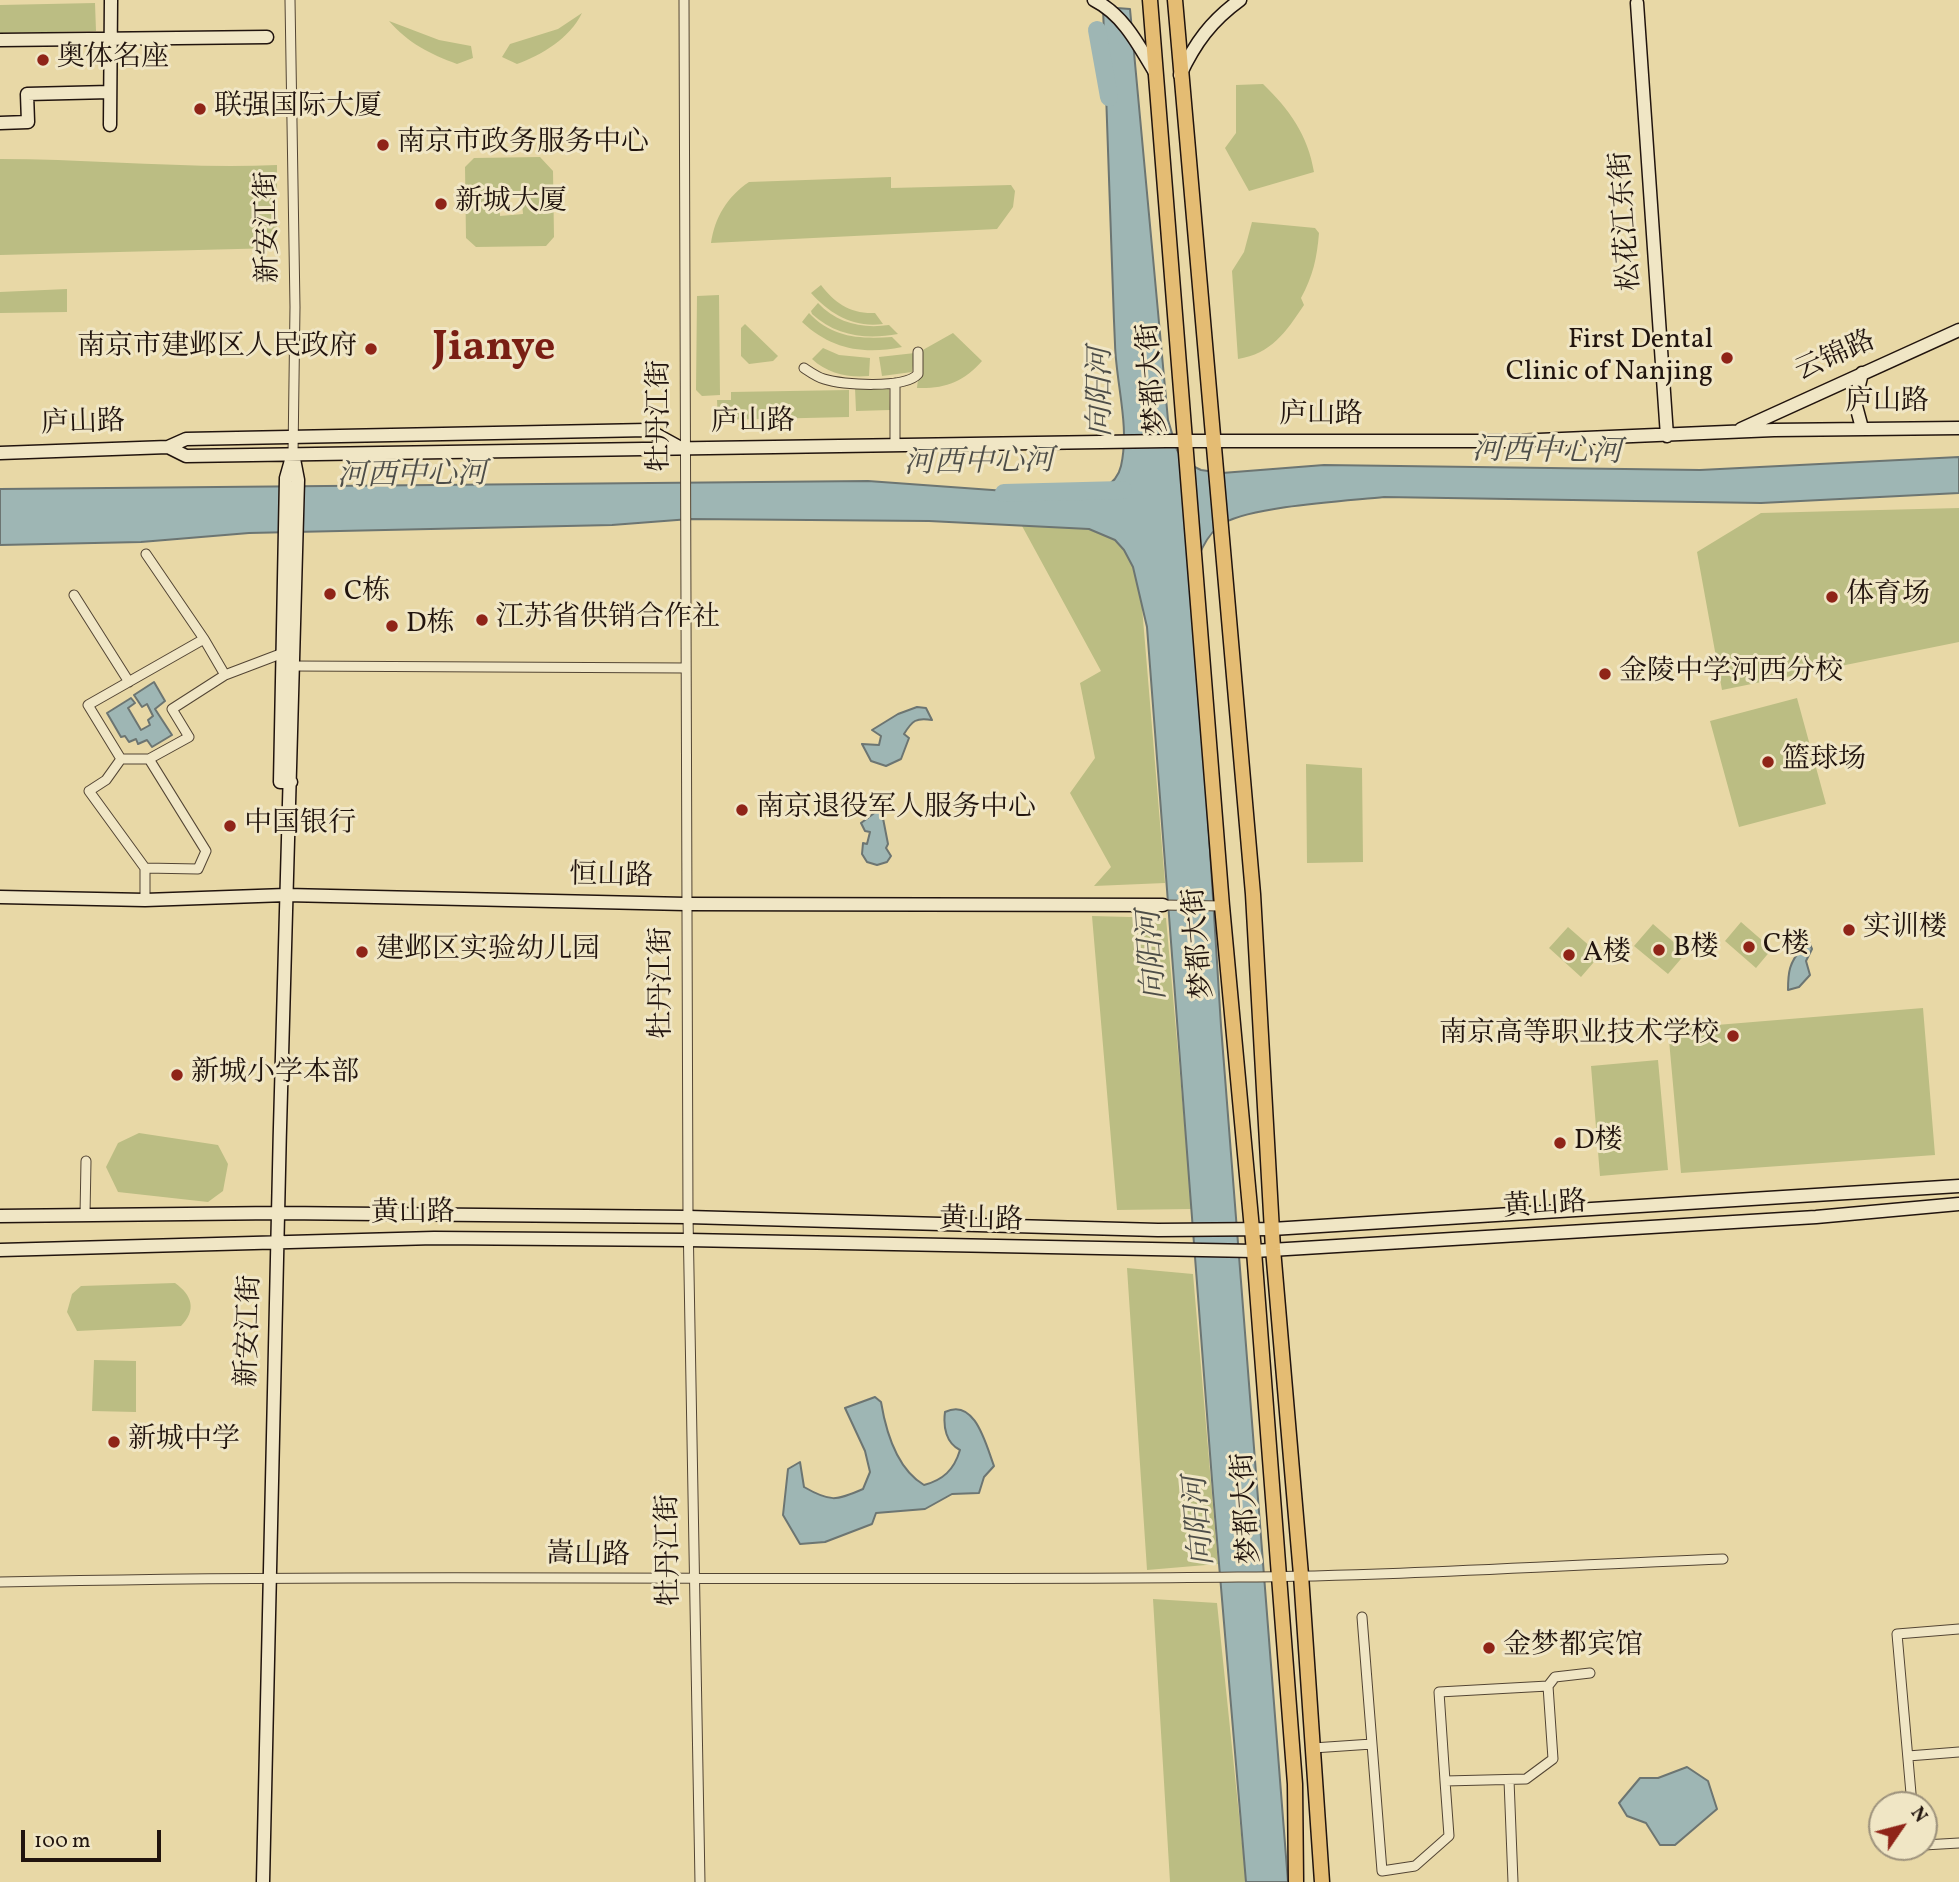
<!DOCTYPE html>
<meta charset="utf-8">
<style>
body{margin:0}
#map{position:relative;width:1959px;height:1882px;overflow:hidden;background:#e8d8a6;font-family:Vollkorn,serif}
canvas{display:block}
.north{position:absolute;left:1868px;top:1791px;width:70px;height:70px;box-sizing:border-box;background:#f0e6c5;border:2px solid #9d927c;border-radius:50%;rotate:55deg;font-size:19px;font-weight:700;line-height:28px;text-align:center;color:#21140e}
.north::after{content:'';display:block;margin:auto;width:24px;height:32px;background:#8f2418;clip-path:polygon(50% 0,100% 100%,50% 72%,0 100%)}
.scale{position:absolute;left:21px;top:1830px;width:140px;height:32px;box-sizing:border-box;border:4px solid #21140e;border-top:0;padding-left:9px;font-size:21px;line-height:24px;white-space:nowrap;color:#21140e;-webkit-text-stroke:5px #f0e6c5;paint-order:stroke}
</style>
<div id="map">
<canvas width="1959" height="1882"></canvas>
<div class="north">N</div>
<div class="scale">100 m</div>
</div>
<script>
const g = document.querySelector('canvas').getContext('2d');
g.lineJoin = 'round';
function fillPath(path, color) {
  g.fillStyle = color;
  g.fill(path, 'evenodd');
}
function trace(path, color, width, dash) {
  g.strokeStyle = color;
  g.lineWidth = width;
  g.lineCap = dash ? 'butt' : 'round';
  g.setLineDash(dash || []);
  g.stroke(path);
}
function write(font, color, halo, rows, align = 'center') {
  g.font = font + ' Vollkorn,"Noto Serif SC",serif';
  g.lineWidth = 6;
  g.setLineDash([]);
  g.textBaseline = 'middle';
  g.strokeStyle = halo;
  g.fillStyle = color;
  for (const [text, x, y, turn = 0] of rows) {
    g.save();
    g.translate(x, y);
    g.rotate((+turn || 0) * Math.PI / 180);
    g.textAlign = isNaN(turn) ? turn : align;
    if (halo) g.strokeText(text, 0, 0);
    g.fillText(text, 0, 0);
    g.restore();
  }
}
fillPath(new Path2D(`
 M95 3 96 31 0 33V5Z
 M582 13C570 38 542 55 517 64L502 57 510 44 558 29Z
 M389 21 439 40 471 46 473 58 457 64C430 54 408 43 389 21Z
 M1263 84C1289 109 1308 135 1314 172L1249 191 1225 148 1236 133V85Z
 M540 157 553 171 554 237 546 246 476 247 466 238 465 167 474 158ZM521 192 523 214 500 216 499 194Z
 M0 159C92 159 185 169 277 165V248L0 255Z
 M891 177V188L1011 185 1015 191 1013 207 997 229 711 243C715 217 727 197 749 182Z
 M1252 222 1315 228 1319 233C1317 258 1313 276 1301 298L1304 305C1286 332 1271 354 1238 359L1232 271 1244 252Z
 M821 285C835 303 850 314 875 313L883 324C853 328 830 314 811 293Z
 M67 289V312L0 313V292Z
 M719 295 720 395 702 396 696 390 697 296Z
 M818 303C837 323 862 329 889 325L898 334C866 340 836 336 812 314L811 311Z
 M809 313C832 338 860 339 892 337L902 347C863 355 831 349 802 322Z
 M745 324 778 356 773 361 749 364 741 356V328Z
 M953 333 982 361C964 382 944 389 917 388L921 351Z
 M823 348 839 355 870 358 869 376C849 378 828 374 812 359Z
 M915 353 912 372 882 376 879 357Z
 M889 387 890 410 856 411 855 388Z
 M849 390V417L718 420 717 400H731V392Z
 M1959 508V642L1722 690 1697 552 1761 513Z
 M1114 514 1136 535 1165 883 1094 886 1111 867 1070 793 1095 758 1080 683 1101 671 1022 526Z
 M1797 698 1826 804 1739 827 1710 721Z
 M1306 764 1362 768 1363 862 1307 863Z
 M1092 916 1166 918 1192 1209 1117 1210Z
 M1741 922 1772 949 1756 968 1725 941Z
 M1653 924 1686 953 1668 974 1634 946Z
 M1568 927 1600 955 1581 977 1549 948Z
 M1923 1008 1935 1155 1681 1173 1668 1029Z
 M1658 1060 1668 1170 1600 1176 1591 1066Z
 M139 1133 218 1145 228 1164 223 1191 208 1202 118 1192 106 1167 118 1143Z
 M1127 1268 1193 1274 1218 1564 1147 1570Z
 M175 1283C192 1295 197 1310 181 1326L77 1331 67 1312 72 1294 81 1286Z
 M94 1360 136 1361V1412L92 1411Z
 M1153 1599 1217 1603 1246 1882H1170Z`), '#bbbd83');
const water = new Path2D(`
 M1103 7 1130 9 1168 420 1177 450 1184 462 1201 470 1222 473 1324 465 1700 470 1959 457V493L1761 503 1384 497C1346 501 1255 506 1224 523 1205 534 1196 559 1193 579L1221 1026 1288 1882H1246L1213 1493 1147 627 1133 567 1124 550 1115 540 1089 529 929 521 690 519 612 525 249 533 141 542 0 545V489L868 481 1075 496C1094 493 1116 488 1121 466 1130 426 1116 384 1115 344 1110 232 1107 120 1103 7Z
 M154 682 165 701 155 709 172 735 152 747 147 740 138 744 136 739 129 742 125 736 121 737 107 713 131 698 135 703 128 708 141 730 150 725 148 720 153 716 147 704 142 707 134 695Z
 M917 707 926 708 932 720C916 717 912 721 904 734L909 738 901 759 886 766 871 761 862 744 879 745 881 736 872 730 898 714Z
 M881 808 888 844 886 848 891 856 887 862 877 865 867 862 862 854 863 843 867 844 870 832 865 831 861 823Z
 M1809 942 1812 949 1806 961 1810 975 1799 987 1788 990C1788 973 1789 962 1802 949V943Z
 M875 1397 881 1402C886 1432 897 1469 924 1485 943 1480 954 1470 960 1450 946 1443 943 1427 945 1412 975 1397 986 1445 994 1466L984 1477 979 1493 952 1494 925 1509 876 1513 872 1524 825 1542 800 1544 783 1515 788 1469 800 1462 804 1487C830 1502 836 1501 863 1489L870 1472 865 1451 845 1408Z
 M1687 1767 1708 1781 1717 1809 1675 1845H1660L1646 1823 1627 1816 1619 1803 1640 1778H1658Z`);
fillPath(water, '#9eb6b4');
trace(water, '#6c7572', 2);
trace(new Path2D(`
 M1097 30 1109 97
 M1004 493 1123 490`), '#9eb6b4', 18);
const street = new Path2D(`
 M290 0 295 307 293 454
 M684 0 688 1217 700 1882
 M804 368C810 372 817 377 824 379 843 385 905 389 918 374V352
 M895 383V446
 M146 554 204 639
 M74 595 129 682
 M293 666 686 668
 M121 759H149
 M145 868 198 869 206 851 149 759 189 737 172 709 225 675
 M145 900V868L89 791 106 780 121 759 88 705 204 639 225 675 283 653
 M1163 905 1222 906
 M85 1215 86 1161
 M0 1582C413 1573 825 1582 1238 1577 1400 1576 1562 1565 1723 1559
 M1362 1617 1382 1871 1415 1866 1449 1836 1445 1781
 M1548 1686 1553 1759 1526 1779 1445 1781 1439 1692Z
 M1548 1686 1555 1677 1590 1673
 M1313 1748 1372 1744
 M1908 1756 1959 1752
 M1509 1780 1513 1882
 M1912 1805 1897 1634 1959 1629
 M1924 1845 1959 1843`);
const secondary = new Path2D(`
 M1094 0C1124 15 1139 46 1156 74
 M1637 3 1667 436
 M0 40 267 37
 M1180 75C1195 43 1211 21 1240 0
 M0 123 28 122 27 94 110 92
 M110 125 111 0
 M1862 373 1855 402 1862 428
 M1741 429 1959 330
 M168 447 186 456 1166 441H1515L1774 430 1959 428
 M0 453 168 447 186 439 648 430 679 447
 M291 782H280L286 478 292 457
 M0 897 145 900 286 895 686 904 1163 905
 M0 1216 279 1213 688 1217 1158 1230 1272 1229 1959 1186
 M0 1250 434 1238 688 1240 1254 1251 1816 1217 1959 1204
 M263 1882C272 1415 284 947 298 480L293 454`);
const primary = new Path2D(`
 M1150 0 1222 906 1254 1251 1295 1784 1296 1882
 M1175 0 1253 894 1273 1249 1301 1575 1322 1882`);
trace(street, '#534534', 11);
trace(secondary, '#21140e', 15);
trace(primary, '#21140e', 17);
trace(street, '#f0e6c5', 9);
trace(secondary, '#f0e6c5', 12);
trace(primary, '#e4bc73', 14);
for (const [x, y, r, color] of [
 [43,60,7,"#8f2418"],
 [200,109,7,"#8f2418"],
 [383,145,7,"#8f2418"],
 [441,204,7,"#8f2418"],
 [371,349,7,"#8f2418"],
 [1727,358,7,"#8f2418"],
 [330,594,7,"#8f2418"],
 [1832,597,7,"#8f2418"],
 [482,620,7,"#8f2418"],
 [392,626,7,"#8f2418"],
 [1605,674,7,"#8f2418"],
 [1768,762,7,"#8f2418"],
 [742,810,7,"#8f2418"],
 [230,826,7,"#8f2418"],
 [1849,930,7,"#8f2418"],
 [1749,947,7,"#8f2418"],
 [1659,950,7,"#8f2418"],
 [362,952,7,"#8f2418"],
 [1569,955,7,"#8f2418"],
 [1733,1036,7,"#8f2418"],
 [177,1075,7,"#8f2418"],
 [1560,1143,7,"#8f2418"],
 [114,1442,7,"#8f2418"],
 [1489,1648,7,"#8f2418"]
]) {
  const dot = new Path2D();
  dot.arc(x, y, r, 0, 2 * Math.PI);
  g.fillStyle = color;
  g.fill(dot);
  trace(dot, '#f0e6c5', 2.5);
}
write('28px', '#21140e', '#f0e6c5', [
 ["奥体名座",57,60],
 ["联强国际大厦",214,109],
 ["南京市政务服务中心",397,145],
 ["新城大厦",455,204],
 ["First Dental",1713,342,"right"],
 ["Clinic of Nanjing",1713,374,"right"],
 ["南京市建邺区人民政府",357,349,"right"],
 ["C栋",344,594],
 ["体育场",1846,597],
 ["江苏省供销合作社",496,620],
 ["D栋",406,626],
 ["金陵中学河西分校",1619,674],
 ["篮球场",1782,762],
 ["南京退役军人服务中心",756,810],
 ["中国银行",244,826],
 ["实训楼",1863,930],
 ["C楼",1763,947],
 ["B楼",1673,950],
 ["建邺区实验幼儿园",376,952],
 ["A楼",1583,955],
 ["南京高等职业技术学校",1719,1036,"right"],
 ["新城小学本部",191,1075],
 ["D楼",1574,1143],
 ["新城中学",128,1442],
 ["金梦都宾馆",1503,1648]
], 'left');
write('28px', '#21140e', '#f0e6c5', [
 ["松花江东街",1628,221,-94],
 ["新安江街",270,227,-91],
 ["云锦路",1836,358,-24],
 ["梦都大街",1155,378,-95],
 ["庐山路",1887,404],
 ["牡丹江街",662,416,-90],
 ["庐山路",1321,417],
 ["庐山路",753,424,-1],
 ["庐山路",83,425,-2],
 ["恒山路",611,878,1],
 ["梦都大街",1201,943,-95],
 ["牡丹江街",664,983,-90],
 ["黄山路",1545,1207,-4],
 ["黄山路",413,1215,-1],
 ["黄山路",981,1222,1],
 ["新安江街",251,1331,-88],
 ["梦都大街",1249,1508,-94],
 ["牡丹江街",671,1550,-91],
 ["嵩山路",588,1557,1]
]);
write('italic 30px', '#4d4d48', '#f0e6c5', [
 ["向阳河",1103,392,-90],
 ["河西中心河",1547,454,1],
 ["河西中心河",979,465,-1],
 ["河西中心河",412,478,-1],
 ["向阳河",1155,955,-94],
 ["向阳河",1202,1521,-95]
]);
write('bold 42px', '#7a1f14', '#f0e6c5', [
 ["Jianye",494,351]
]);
</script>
